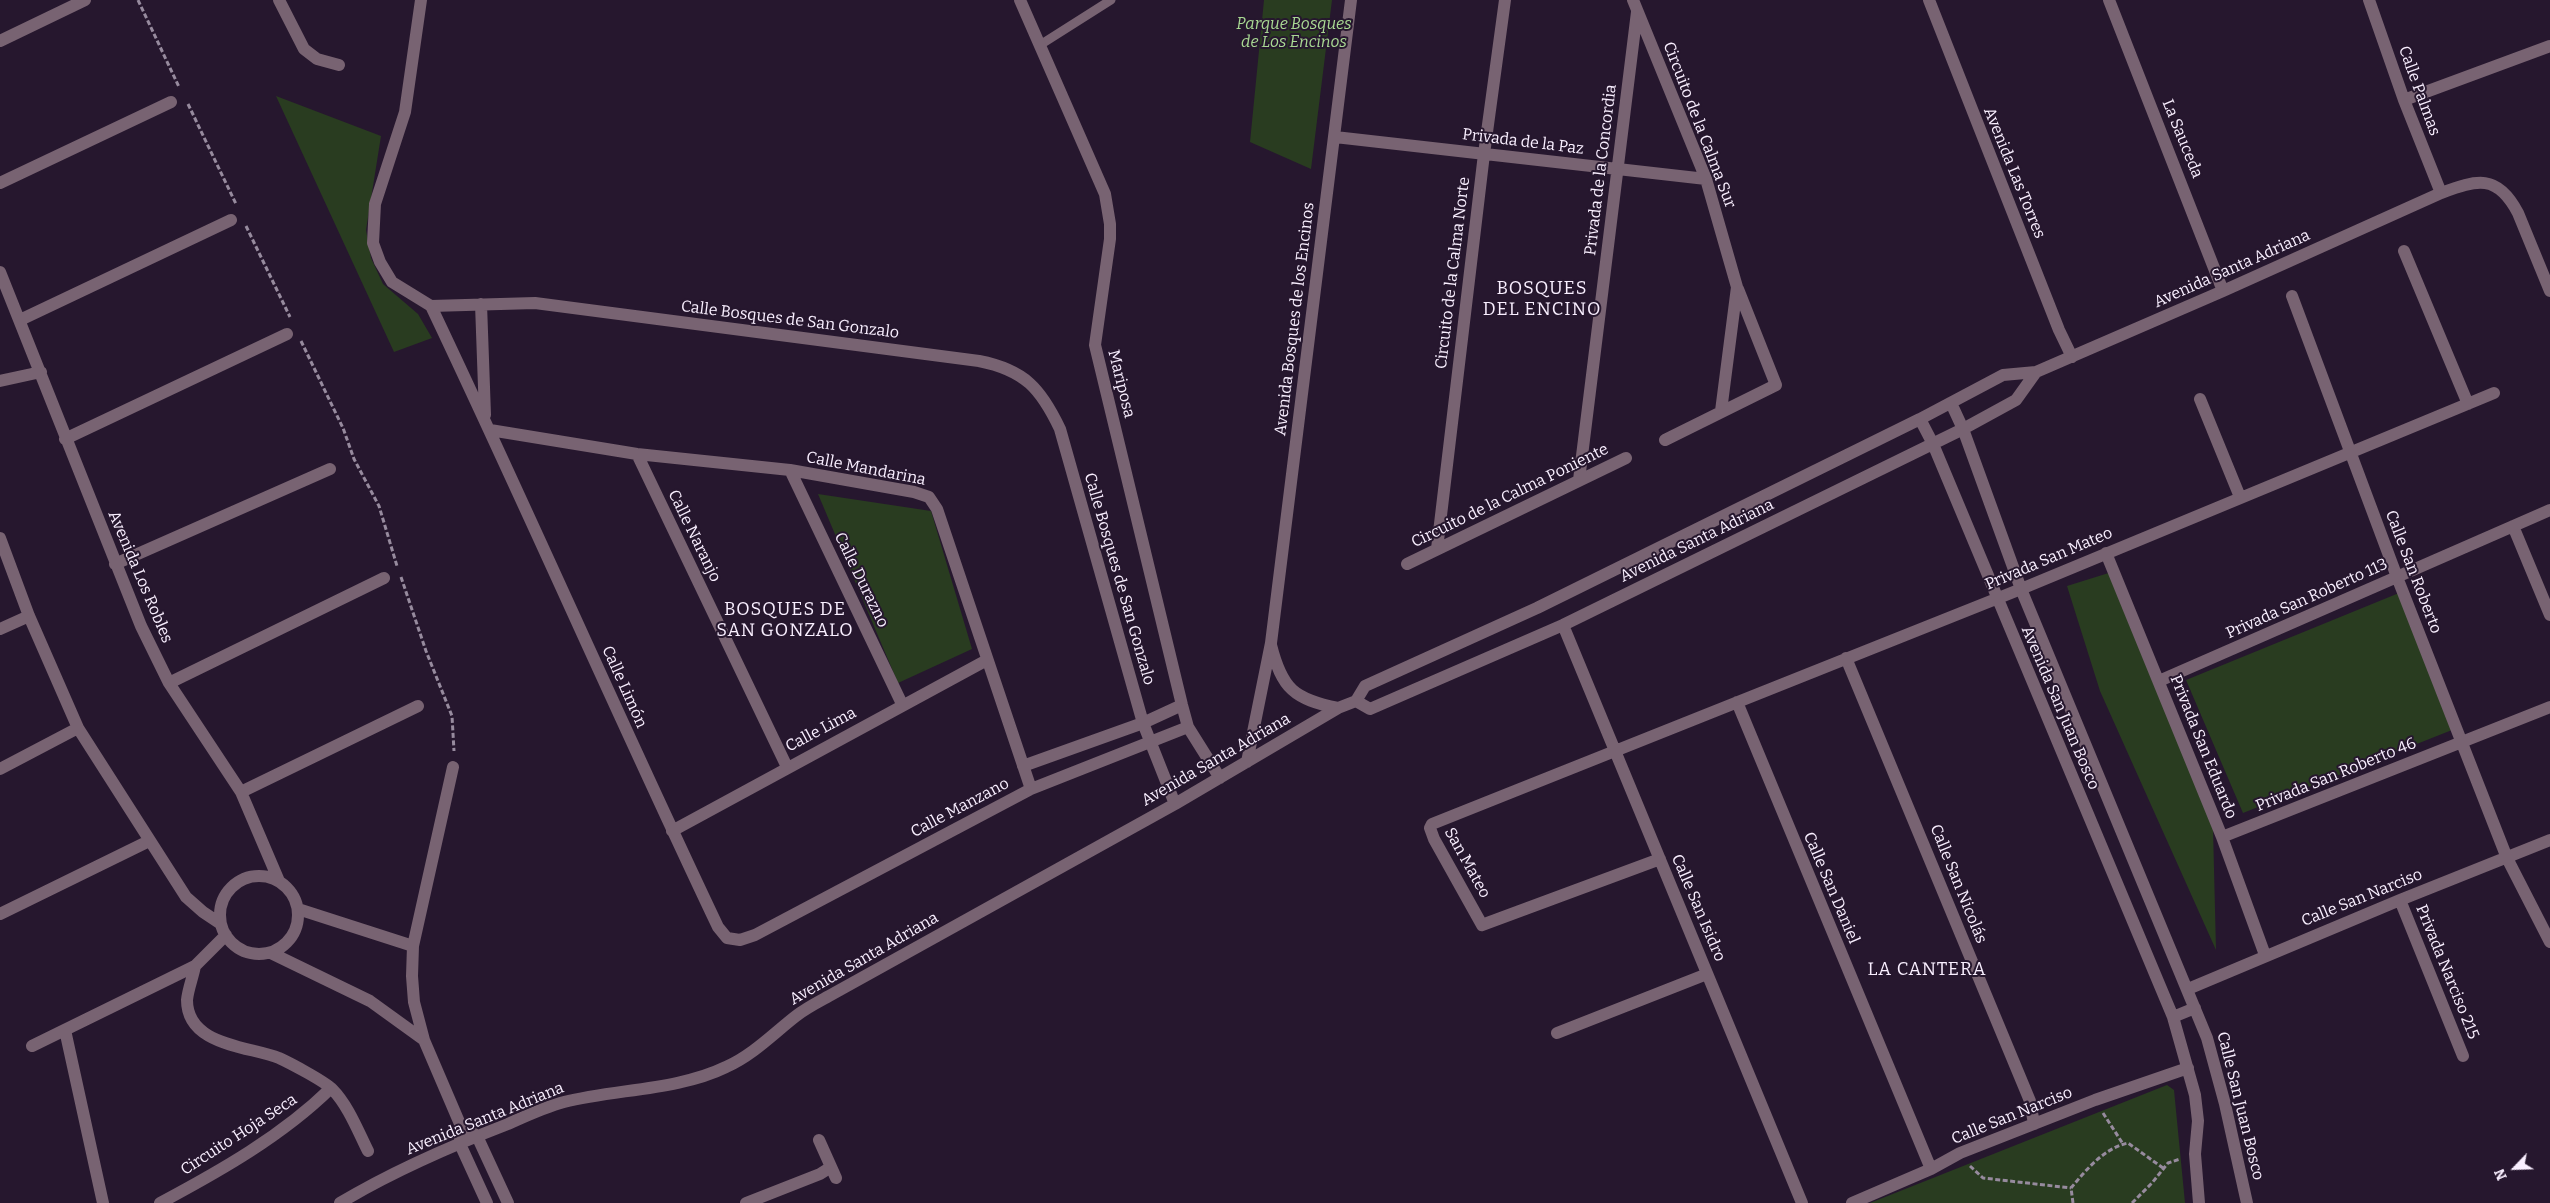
<!DOCTYPE html>
<meta charset="utf-8">
<style>
body{margin:0}
#map{position:relative;width:2550px;height:1203px;overflow:hidden;background:#26172e;font-family:Bitter,serif}
canvas{display:block}
.north{position:absolute;left:2490px;top:1143px;width:50px;height:50px;-webkit-text-stroke:4px #26172e;paint-order:stroke;rotate:246deg;font-size:14px;font-weight:700;line-height:20px;text-align:center;color:#f9efff}
.north::after{content:'';display:block;margin:auto;width:18px;height:22px;background:#f9efff;clip-path:polygon(50% 0,100% 100%,50% 72%,0 100%)}
</style>
<div id="map">
<canvas width="2550" height="1203"></canvas>
<div class="north">N</div>
</div>
<script>
const g = document.querySelector('canvas').getContext('2d');
g.lineJoin = 'round';
function fillPath(path, color) {
  g.fillStyle = color;
  g.fill(path, 'evenodd');
}
function trace(path, color, width, dash) {
  g.strokeStyle = color;
  g.lineWidth = width;
  g.lineCap = dash ? 'butt' : 'round';
  g.setLineDash(dash || []);
  g.stroke(path);
}
function write(font, color, halo, rows, align = 'center') {
  g.font = font + ' Bitter,serif';
  g.lineWidth = 4;
  g.setLineDash([]);
  g.textBaseline = 'middle';
  g.strokeStyle = halo;
  g.fillStyle = color;
  for (const [text, x, y, turn = 0] of rows) {
    g.save();
    g.translate(x, y);
    g.rotate((+turn || 0) * Math.PI / 180);
    g.textAlign = isNaN(turn) ? turn : align;
    if (halo) g.strokeText(text, 0, 0);
    g.fillText(text, 0, 0);
    g.restore();
  }
}
fillPath(new Path2D(`
 M1264 0H1332L1311 169 1250 142Z
 M276 96 381 136 366 230 371 258 383 284 418 314 432 338 394 352Z
 M818 494 931 511 972 649 898 683Z
 M2115 571 2213 828 2216 950 2100 691 2067 586Z
 M2399 593 2452 730 2243 813 2186 680Z
 M2167 1085 2174 1090 2185 1203H1870Z`), '#293c20');
trace(new Path2D(`
 M138 0 179 87
 M188 104 236 204
 M246 226 290 317
 M301 341 343 428 354 459 379 506 397 566
 M401 577 426 651 452 716 454 751
 M2103 1113 2123 1144
 M1970 1166 1983 1178 2071 1188
 M2073 1203 2071 1188C2086 1170 2104 1148 2128 1143L2163 1168
 M2132 1203 2152 1183 2168 1163 2180 1159`), '#978b9e', 3, [5, 2.5]);
trace(new Path2D(`
 M1040 45 1111 0`), '#786372', 9);
trace(new Path2D(`
 M279 0 304 49 317 59 339 65
 M421 0 405 112 375 204 373 243 380 262 392 282 431 306 535 303 979 361C1025 370 1041 389 1060 429L1143 723 1175 804
 M1020 0 1105 194 1110 224V239L1095 345 1182 705 1188 727 1220 778
 M1633 0 1706 179 1737 287 1721 411
 M1929 0 2059 330 2072 357
 M2109 0 2223 291
 M2369 0 2404 100 2441 193
 M0 41 85 0
 M2404 100 2550 46
 M1335 137 1706 179
 M0 183 171 102
 M2404 251 2468 404
 M0 272 141 626 169 683 241 792 279 881
 M2292 296 2397 577 2507 858 2550 942
 M481 304 485 415
 M431 306C529 512 620 721 718 927L727 938 740 940 755 935 1031 789 1188 727
 M20 320 231 220
 M0 381 41 372
 M2200 399 2240 497
 M1951 403 1963 429 2021 589 2207 1038 2225 1104 2247 1203
 M1920 419 1933 444 2173 1017 2195 1095 2198 1121 2195 1154 2199 1203
 M490 430 637 454 790 470 914 492 929 497 937 509 1031 789
 M65 439 287 334
 M1665 440 1776 385 1738 289
 M637 454 787 767
 M790 470 902 704
 M1579 480 1637 12
 M2513 526 2550 615
 M0 538 29 616 78 728 186 897 203 912 221 924
 M1437 549 1484 154 1505 0
 M2106 553 2222 837 2265 955
 M115 564 330 469
 M1407 564 1626 458
 M1563 625 1802 1203
 M0 629 29 616
 M1271 645C1282 689 1294 699 1338 708
 M1846 658 2030 1101 2034 1124
 M2159 681 2550 510
 M169 683 384 578
 M1356 701 1370 709 1563 625 1963 429 2016 400 2036 372
 M1737 702 1931 1169
 M1247 762 1271 643 1351 0
 M1023 766 1143 723 1182 705
 M453 767 413 946 412 976 414 1002 424 1040 460 1124V1144L487 1203
 M0 769 78 728
 M241 792 418 706
 M672 831 987 660
 M2222 837 2550 707
 M1660 859 1482 925 1434 839 1430 828 1432 824 2021 589 2494 393
 M220 915a39 39 0 1 1 78 0a39 39 0 1 1-78 0Z
 M2400 900 2463 1056
 M298 909 413 946
 M0 914 149 841
 M271 953 370 1001 424 1040
 M195 966C193 977 188 989 187 1000 187 1046 249 1046 279 1058 290 1063 324 1081 332 1089 348 1105 358 1131 368 1151
 M2188 989 2400 900 2550 840
 M2173 1017 2195 1008
 M65 1030 103 1203
 M1557 1033 1707 974
 M32 1046 195 966 226 935
 M470 1131 477 1136 508 1203
 M819 1140 836 1178
 M160 1203C220 1171 282 1136 331 1088
 M340 1203C393 1171 451 1146 508 1124 526 1116 545 1107 564 1102 617 1089 679 1090 726 1067 753 1055 774 1033 796 1016 806 1008 818 1002 829 996L1175 804 1338 708 1356 701 1365 686 1537 608 1920 419 2003 375 2036 372 2223 291 2441 193C2477 180 2497 173 2518 213L2550 291
 M746 1203 820 1174 831 1167
 M1852 1203 1931 1169 1960 1153 2095 1100 2188 1068`), '#786372', 12);
write('italic 16px', '#a9d993', '#26172e', [
 ["Parque Bosques",1294,25],
 ["de Los Encinos",1294,43]
]);
write('16px', '#f9efff', '#26172e', [
 ["Calle Palmas",2419,91,70],
 ["Circuito de la Calma Sur",1699,125,69],
 ["La Sauceda",2182,139,68],
 ["Privada de la Paz",1523,142,7],
 ["Privada de la Concordia",1601,170,-83],
 ["Avenida Las Torres",2014,173,68],
 ["Avenida Santa Adriana",2232,269,-24],
 ["Circuito de la Calma Norte",1453,273,-83],
 ["Avenida Bosques de los Encinos",1295,319,-83],
 ["Calle Bosques de San Gonzalo",790,320,7],
 ["Mariposa",1121,384,76],
 ["Calle Mandarina",866,469,11],
 ["Circuito de la Calma Poniente",1510,496,-26],
 ["Calle Naranjo",694,536,64],
 ["Avenida Santa Adriana",1697,541,-26],
 ["Privada San Mateo",2049,559,-23],
 ["Calle San Roberto",2413,572,69],
 ["Avenida Los Robles",140,577,67],
 ["Calle Bosques de San Gonzalo",1119,579,74],
 ["Calle Durazno",861,580,64],
 ["Privada San Roberto 113",2307,599,-24],
 ["Calle Limón",624,687,66],
 ["Avenida San Juan Bosco",2060,708,67],
 ["Calle Lima",821,730,-28],
 ["Privada San Eduardo",2203,747,68],
 ["Avenida Santa Adriana",1216,760,-30],
 ["Privada San Roberto 46",2336,775,-22],
 ["Calle Manzano",960,808,-28],
 ["San Mateo",1467,863,61],
 ["Calle San Nicolás",1958,884,68],
 ["Calle San Daniel",1831,888,67],
 ["Calle San Narciso",2362,898,-22],
 ["Calle San Isidro",1698,908,67],
 ["Avenida Santa Adriana",864,959,-30],
 ["Privada Narciso 215",2447,972,68],
 ["Calle San Juan Bosco",2240,1106,76],
 ["Calle San Narciso",2012,1116,-22],
 ["Avenida Santa Adriana",485,1119,-22],
 ["Circuito Hoja Seca",239,1135,-33]
]);
g.letterSpacing = '1px';
write('18px', '#f9efff', '#26172e', [
 ["BOSQUES",1542,289],
 ["DEL ENCINO",1542,310],
 ["BOSQUES DE",785,610],
 ["SAN GONZALO",785,631],
 ["LA CANTERA",1927,970]
]);
g.letterSpacing = '0px';
</script>
